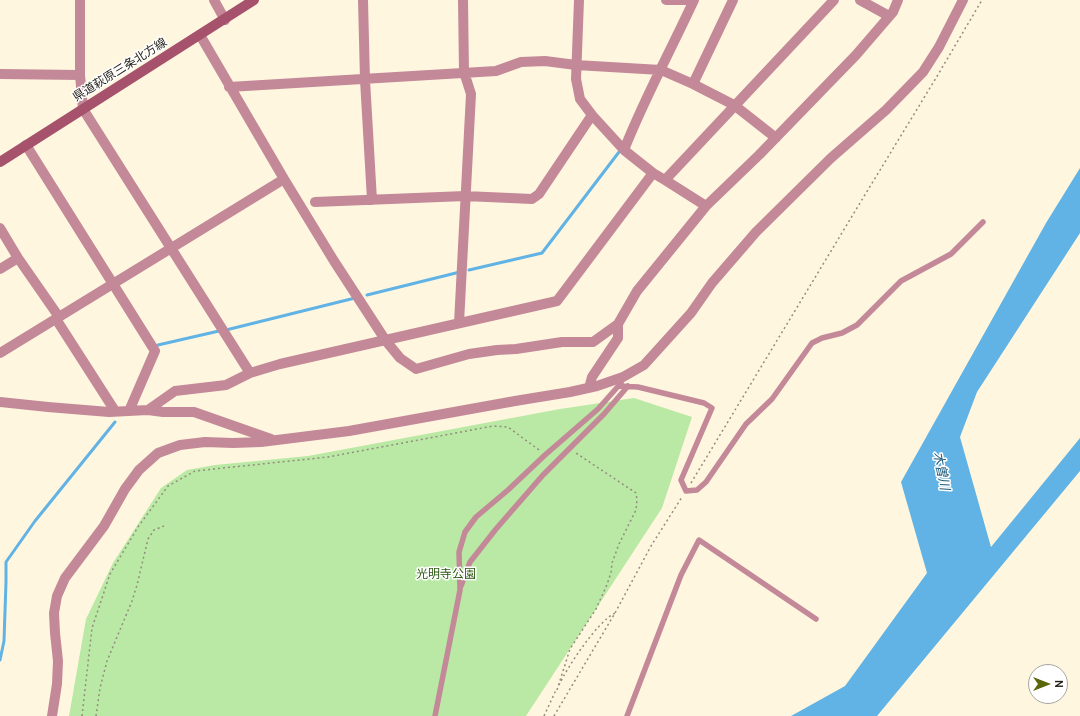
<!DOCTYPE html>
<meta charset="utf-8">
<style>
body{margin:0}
#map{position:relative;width:1080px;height:716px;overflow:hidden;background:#fff6df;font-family:Cabin,sans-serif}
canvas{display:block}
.north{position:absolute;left:1028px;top:664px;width:40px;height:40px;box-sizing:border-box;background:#fff;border:1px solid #a6a5a2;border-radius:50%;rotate:90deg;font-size:11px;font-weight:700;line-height:16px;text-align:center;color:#211e16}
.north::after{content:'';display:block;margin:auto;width:14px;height:18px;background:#5a670d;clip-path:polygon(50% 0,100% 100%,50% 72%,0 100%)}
</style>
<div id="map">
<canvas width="1080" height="716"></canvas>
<div class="north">N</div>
</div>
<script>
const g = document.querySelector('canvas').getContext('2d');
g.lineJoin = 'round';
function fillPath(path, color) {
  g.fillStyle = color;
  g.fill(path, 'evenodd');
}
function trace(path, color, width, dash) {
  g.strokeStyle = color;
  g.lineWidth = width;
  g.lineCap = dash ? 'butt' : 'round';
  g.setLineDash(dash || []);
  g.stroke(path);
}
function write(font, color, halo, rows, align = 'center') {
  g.font = font + ' Cabin,"Noto Sans JP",sans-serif';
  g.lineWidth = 3;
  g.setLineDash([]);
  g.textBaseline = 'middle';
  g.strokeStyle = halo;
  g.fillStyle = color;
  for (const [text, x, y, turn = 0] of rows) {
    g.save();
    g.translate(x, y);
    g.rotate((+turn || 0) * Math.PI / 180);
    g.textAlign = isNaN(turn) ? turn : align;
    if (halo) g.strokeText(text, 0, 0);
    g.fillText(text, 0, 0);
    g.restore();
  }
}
fillPath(new Path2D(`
 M634 398 692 417 662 508 526 716H69L86 619 113 563 161 488 187 470 215 465 308 456 560 409Z`), '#b9e9a4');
fillPath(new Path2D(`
 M1080 168V233L977 392 960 437 991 547 1080 438V471L877 716H791L845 686 927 573 901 482 1046 223Z`), '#60b3e4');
trace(new Path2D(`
 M469 270 542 253 619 152
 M367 295 460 272
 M226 330 355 298
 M158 345 219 331
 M0 660 4 641 6 582V562L35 521 115 422`), '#60b3e4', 3);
trace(new Path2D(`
 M691 483 860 203 936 78 982 0
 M559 685C568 666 597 622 615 613
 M557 690 570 649 596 609 606 587 611 573 612 563 619 544 636 510 637 500 636 493 576 453
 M82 716 92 628 110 574 138 527 168 486 195 471 328 457 493 426 508 427 539 450
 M96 716 100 688 107 661 132 601 137 585 148 539 154 530 164 526
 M544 716 556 690
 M554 716 615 613 651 546 682 497`), '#938d7d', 1.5, [2, 3]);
trace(new Path2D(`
 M619 386 638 387 704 403 712 408 681 480 686 491 697 490 706 482 746 424 772 399 812 343 822 338 842 333 857 325 901 281 951 254 983 222
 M461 586 470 562 496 529 543 475 604 414 628 386
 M435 716 460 590 459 552 465 532 476 517 508 490 545 455 598 409 621 383
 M627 716 681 575 699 540 816 619`), '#c48998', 5.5);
trace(new Path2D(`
 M80 0V75L83 109 250 373
 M214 0 225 20
 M363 0 365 80 372 200
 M579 0 576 79 580 99 592 115 624 150 653 173 665 180 834 0
 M666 0H694
 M860 0 889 16
 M200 35 284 179 334 261 386 341 400 358 416 369 469 354 497 350 516 349 562 342H593L618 324
 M0 74 80 75
 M693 84 733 0
 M229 87 496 71 521 62 545 61 576 65 661 70 693 84 734 105 776 138
 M26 145 155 351 129 411
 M624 150C644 99 671 50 694 0
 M665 180 706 206
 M315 202 465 196 532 199 539 194 592 115
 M0 228 18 258 59 317
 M0 269 18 258
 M56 319 115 411
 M459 323 471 94 464 72 463 0
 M0 353 284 179
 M589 388 592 377 618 338V324L637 291 706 206 759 155 856 55 893 12 898 0
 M0 402 48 407 109 412 148 410 175 391 226 385 250 373 280 364 557 301 653 173
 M148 410 163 412H194L271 439
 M52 716 57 684 58 661 55 633 54 613 57 596 65 578 104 526 125 489 139 470 158 453 180 445 205 442 233 443 261 442 349 431 515 401 570 392 597 386 623 377 644 365 691 313 712 283 756 232 831 158 886 110 923 72 939 47 963 0`), '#c48998', 10);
trace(new Path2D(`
 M0 162 254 0`), '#a6526c', 10);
write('12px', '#211e16', '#fff', [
 ["県道萩原三条北方線",120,70,-32]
]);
write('12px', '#29550d', '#fff', [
 ["光明寺公園",446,574]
]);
write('italic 13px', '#185778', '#fff', [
 ["木曽川",941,471,79]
]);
</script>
